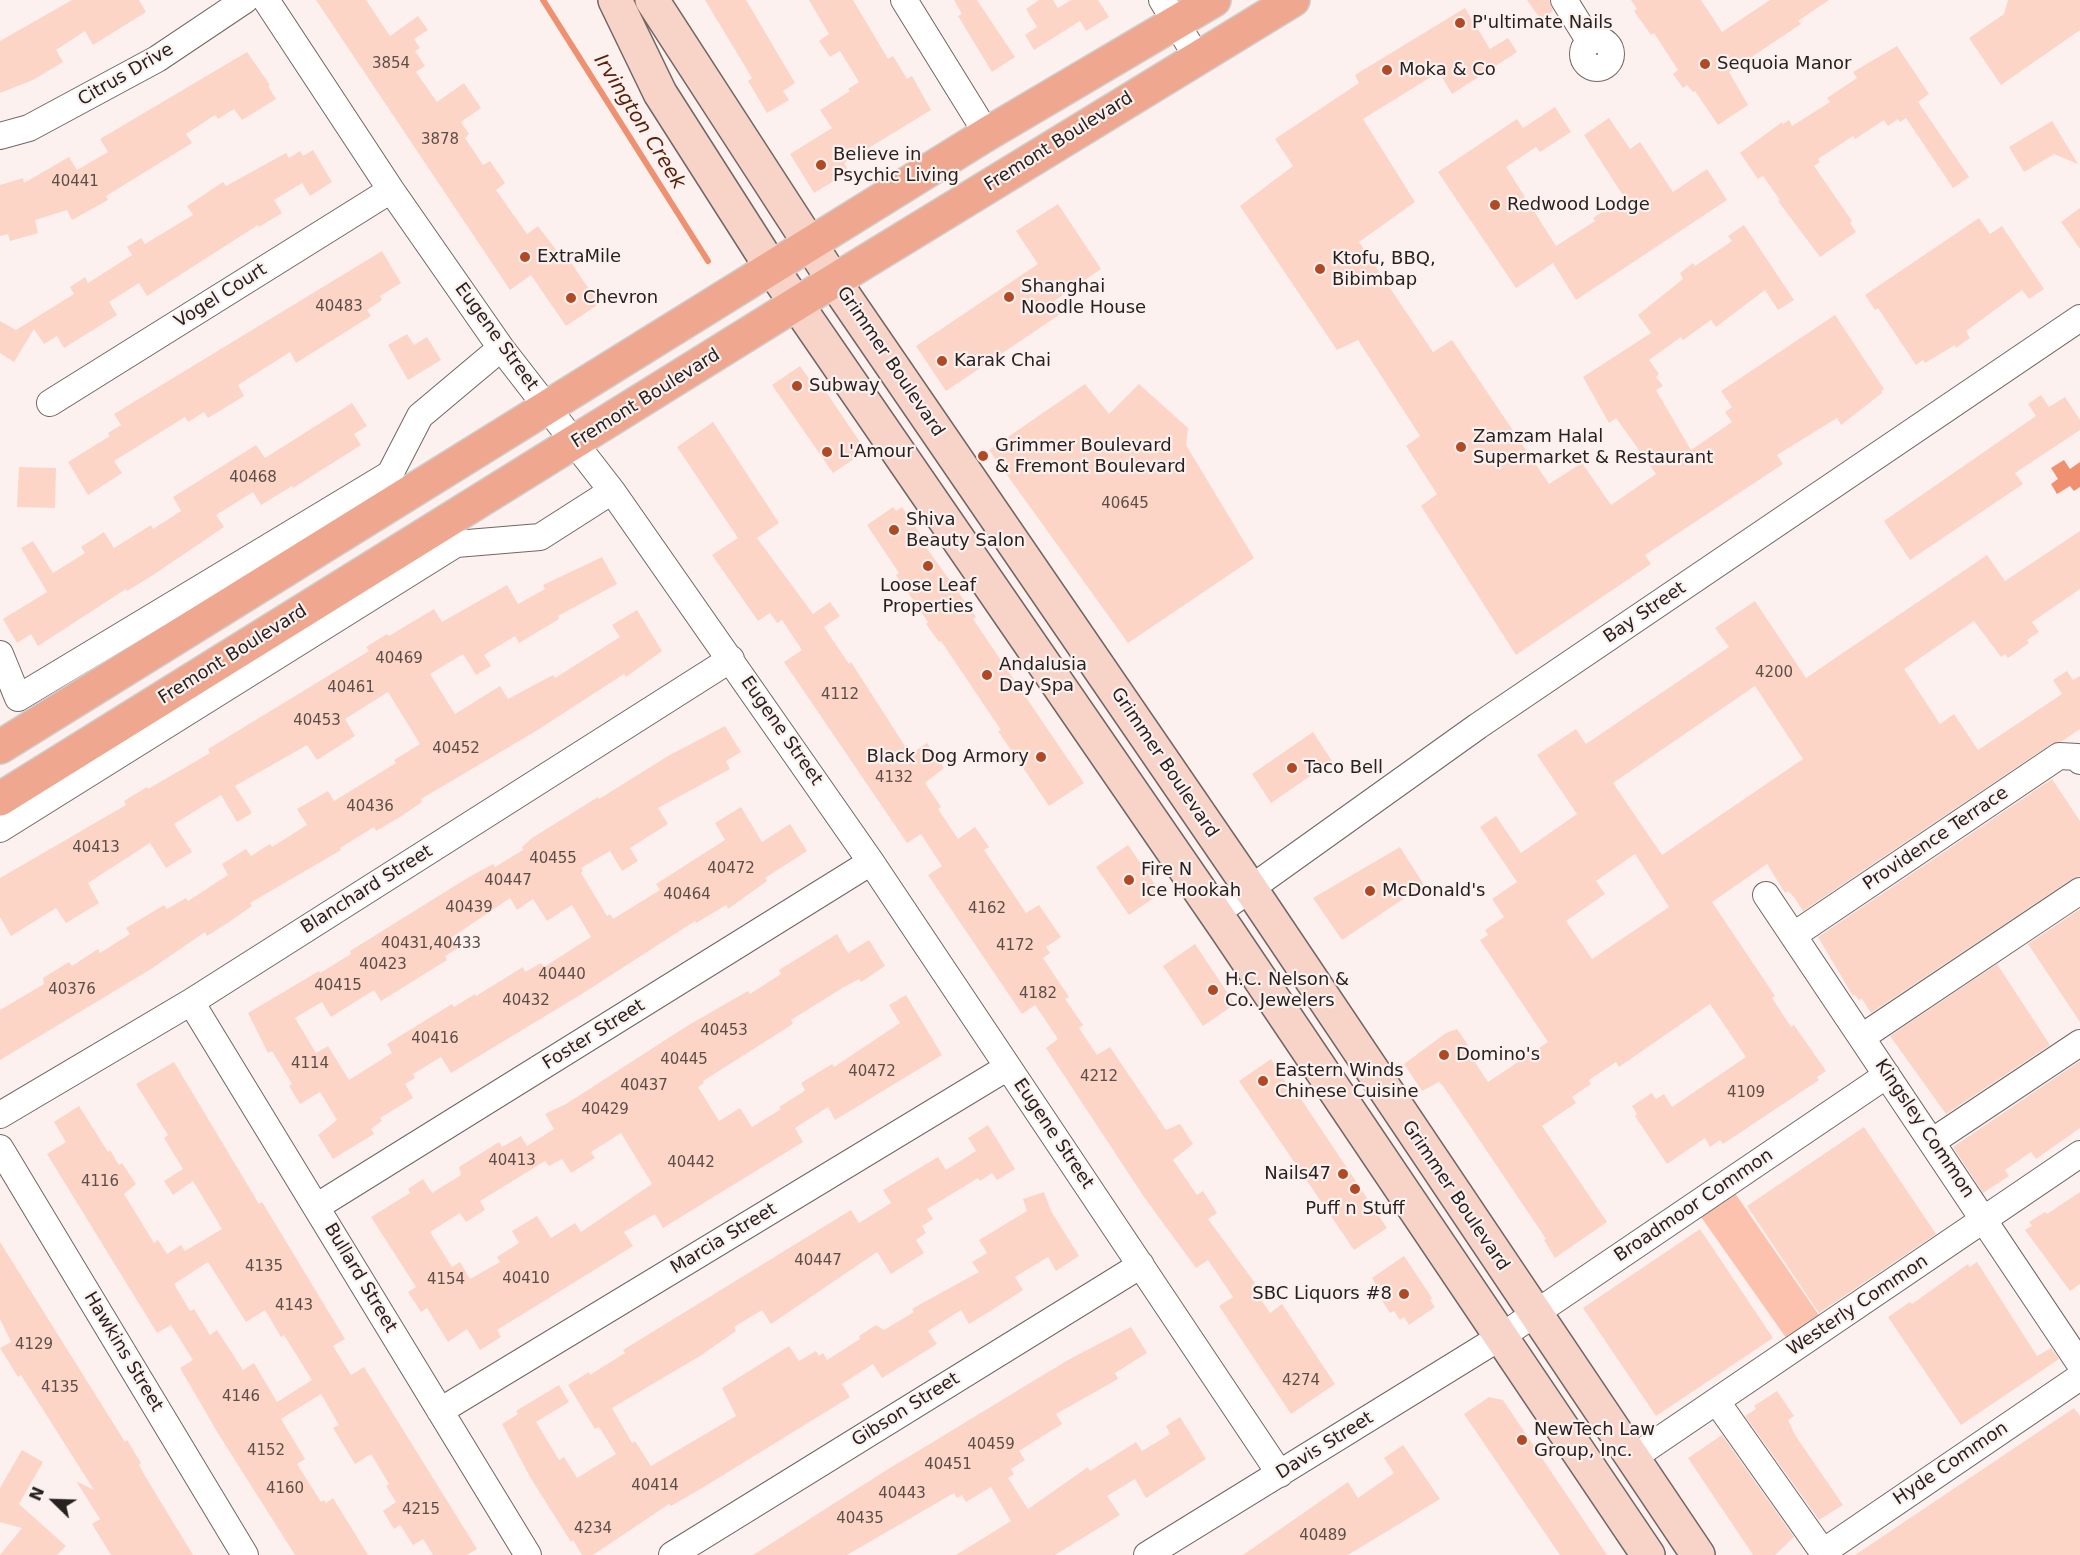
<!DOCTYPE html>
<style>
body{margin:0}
#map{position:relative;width:2080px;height:1555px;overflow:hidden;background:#fcf1ee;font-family:"DejaVu Sans",sans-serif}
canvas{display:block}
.north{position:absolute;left:24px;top:1471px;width:60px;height:60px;-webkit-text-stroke:4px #fcf1ee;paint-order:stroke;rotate:293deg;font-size:16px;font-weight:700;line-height:24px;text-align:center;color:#262221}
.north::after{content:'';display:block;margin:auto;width:21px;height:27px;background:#262221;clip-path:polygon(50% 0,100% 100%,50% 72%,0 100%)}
</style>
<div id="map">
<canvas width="2080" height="1555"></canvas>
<div class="north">N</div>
</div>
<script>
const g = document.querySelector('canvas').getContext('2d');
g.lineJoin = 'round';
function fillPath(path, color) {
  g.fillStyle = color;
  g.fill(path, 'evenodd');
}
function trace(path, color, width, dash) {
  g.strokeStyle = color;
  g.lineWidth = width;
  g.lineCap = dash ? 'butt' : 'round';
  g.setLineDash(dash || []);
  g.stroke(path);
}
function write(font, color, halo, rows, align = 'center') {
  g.font = font + ' "DejaVu Sans",sans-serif';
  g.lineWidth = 4.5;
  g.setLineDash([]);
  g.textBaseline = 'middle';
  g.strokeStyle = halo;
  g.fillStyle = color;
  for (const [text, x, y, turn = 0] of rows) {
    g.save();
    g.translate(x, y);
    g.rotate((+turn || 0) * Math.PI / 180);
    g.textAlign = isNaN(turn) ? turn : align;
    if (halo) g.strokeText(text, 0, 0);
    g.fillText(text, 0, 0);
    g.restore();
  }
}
fillPath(new Path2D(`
 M1728 1183 1827 1327 1794 1349 1694 1207Z`), '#fcc2ae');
fillPath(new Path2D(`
 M2064 460 2070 469 2080 462V487L2074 491 2070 486 2057 494 2051 484 2058 479 2051 468Z`), '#ef9070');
trace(new Path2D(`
 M543 0 708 261`), '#ef9070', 6);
fillPath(new Path2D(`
 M72 0H139L146 12 93 45 85 31 56 50 63 62 33 80 0 93V41Z
 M316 0H366L390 36 418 16 428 30 414 39 420 48 415 51 425 66 416 72 437 102 464 83 481 108 461 122 469 134 465 138 483 165 490 161 505 183 496 190 527 234 538 226 566 263 570 261 599 304 566 326 531 275 510 290Z
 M705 0H746L795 83 783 91 789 100 767 113 748 81 752 78Z
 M809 0H853L888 59 893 56 907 79 912 76 931 110 844 163 849 172 814 193 790 154 832 128 820 110 850 91 848 89 859 82 840 51 830 57 819 41 829 34Z
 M954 0H977L1015 57 992 72 958 16 962 14Z
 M1039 0H1053L1058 8 1071 0H1098L1109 17 1086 31 1080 21 1034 50 1025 35 1037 27 1026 9Z
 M1527 0H1549L1553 11 1541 20Z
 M1631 0H1701L1722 32 1770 0H1829L1798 21 1801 24 1729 72 1748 105 1718 125 1695 91 1693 92 1687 85 1683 88 1673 74 1678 70 1654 33 1651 35 1634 11 1637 9Z
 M2008 0H2080V30L2001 85 1969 38 2004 14Z
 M1465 8 1490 49 1508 38 1517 52 1452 94 1439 72 1363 119 1415 202 1359 242 1433 352 1452 340 1549 484 1582 463 1611 505 1656 474 1616 418 1609 423 1583 377 1651 333 1638 315 1683 279 1680 273 1693 263 1695 266 1732 241 1728 236 1744 225 1794 300 1778 310 1765 290 1716 327 1711 320 1683 340 1681 337 1649 360 1659 374 1656 377 1663 386 1656 390 1691 450 1732 422 1725 412 1732 407 1721 391 1835 315 1884 389 1881 391 1882 393 1841 425 1837 418 1777 455 1783 464 1645 555 1651 564 1516 655 1421 506 1437 494 1406 446 1420 436 1358 340 1337 350 1240 206 1293 166 1275 139 1359 83 1355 75Z
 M1897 46 1929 94 1918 102 1969 177 1953 188 1906 118 1900 122 1898 119 1888 126 1884 120 1855 139 1853 136 1818 159 1820 162 1814 166 1852 221 1850 223 1856 232 1820 257 1778 201 1780 200 1763 176 1758 179 1740 153 1782 122 1783 124 1789 120 1792 126 1830 102 1827 98 1857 78 1853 72Z
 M247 52 270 85 268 86 276 99 242 120 234 109 218 119 215 115 186 134 192 143 106 196 108 200 72 220 67 210 35 220 38 233 10 241 8 234 0 236V185L23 178 24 183 69 157 77 170 108 152 100 139Z
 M1555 107 1571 132 1540 152 1536 147 1506 167 1556 246 1595 221 1593 218 1624 197 1584 135 1609 118 1630 149 1640 142 1673 192 1707 169 1727 200 1576 300 1553 263 1516 288 1438 172 1517 119 1523 128Z
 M2052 121 2078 164 2054 154 2024 172 2009 147Z
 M313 150 332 182 310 196 302 183 274 200 282 213 259 227 258 225 147 296 139 283 109 302 117 315 64 348 57 336 44 344 34 329 14 362 0 353V321L16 330 74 294 70 287 85 277 88 283 132 255 127 247 141 238 145 244 193 215 187 206 223 182 226 186 286 153 289 158 300 151 303 156Z
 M1058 204 1101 269 1054 301 1062 313 946 391 916 346 1038 264 1016 231Z
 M2080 208V249L2061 222Z
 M1979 218 1990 234 2002 226 2044 289 2029 299 2022 290 1966 331 1970 338 1956 348 1955 345 1925 363 1923 360 1916 365 1878 308 1875 310 1865 295Z
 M382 251 401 283 380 296 382 300 367 310 371 316 296 363 290 352 238 385 244 396 208 418 204 412 188 422 185 417 114 461 122 473 88 495 68 462 110 436 108 433 121 425 114 414Z
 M407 334 414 345 427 337 441 360 408 380 388 345Z
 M800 366 813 384 817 382 822 386 866 451 833 473 772 385Z
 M1085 384 1109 414 1139 384 1188 428 1186 445 1254 558 1128 643 989 450Z
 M2041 395 2049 407 2065 397 2080 420V430L2015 473 2023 484 1910 560 1884 521 2036 416 2028 404Z
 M352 403 367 426 354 434 361 445 293 488 292 486 261 505 253 492 216 515 224 527 150 577 127 591 126 589 38 646 31 634 17 643 3 619 47 592 21 548 33 541 53 573 85 553 81 547 104 532 114 548 151 525 153 529 181 511 173 497 256 445 265 458Z
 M713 422 779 523 757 538 813 614 830 602 840 616 824 627 849 664 851 662 905 746 907 745 912 753 927 743 944 768 925 783 941 807 938 809 958 839 975 827 989 847 984 850 1026 913 1039 905 1061 937 1046 947 1050 953 1043 958 1069 997 1065 999 1083 1025 1079 1028 1097 1055 1110 1047 1166 1130 1180 1124 1193 1144 1173 1160 1197 1195 1203 1191 1217 1213 1208 1219 1255 1283 1252 1286 1270 1313 1282 1304 1335 1384 1291 1414 1219 1306 1233 1297 1208 1260 1196 1268 1144 1197 1046 1048 1058 1039 1035 1005 1022 1014 928 875 942 866 930 848 921 834 907 843 784 662 802 650 782 620 777 623 770 613 758 621 712 555 738 538 677 447Z
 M19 467 56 468 55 508 17 507Z
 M893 507 896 511 902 507 921 535 918 536 976 617 973 619 1084 783 1049 806 998 731 1001 730 941 641 939 642 926 624 928 622 896 575 899 573 867 525Z
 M2080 531V589L2032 622 2039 632 2027 640 2029 643 2008 658 2005 654 2001 657 1974 621 1904 669 1940 724 1954 714 1978 750 2062 694 2053 680 2067 671 2073 680 2080 676V729L2062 741 2051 744 1803 911 1794 897 1788 891 1785 893 1767 864 1712 902 1775 996 1772 998 1791 1027 1794 1025 1826 1071 1817 1077 1819 1080 1723 1144 1720 1140 1710 1147 1705 1138 1667 1164 1635 1116 1637 1114 1632 1106 1652 1093 1656 1099 1664 1094 1672 1107 1746 1057 1710 1004 1619 1067 1616 1062 1589 1080 1591 1084 1572 1097 1576 1103 1542 1126 1607 1222 1555 1258 1544 1240 1546 1239 1443 1086 1439 1082 1422 1091 1404 1064 1446 1033 1457 1029 1468 1045 1465 1047 1488 1082 1548 1042 1480 940 1488 935 1485 930 1504 917 1492 899 1517 882 1480 827 1496 816 1521 853 1577 814 1537 755 1576 729 1586 744 1729 647 1715 628 1755 601 1806 678 1987 555 2005 581ZM1755 686 1803 759 1662 855 1613 783ZM1635 854 1669 907 1592 959 1566 921 1605 894 1596 881Z
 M602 557 617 584 558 616 559 619 519 643 515 636 484 655 491 666 476 675 463 654 430 674 455 714 500 686 508 699 553 675 555 678 620 637 612 625 637 610 662 651 626 677 624 674 536 731 421 799 422 802 400 817 376 831 374 827 340 848 341 850 250 903 252 906 229 922 207 936 205 932 151 969 0 1060V1010L44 984 43 978 69 962 72 966 98 949 100 953 130 934 126 928 164 905 167 909 186 898 188 901 228 875 222 864 246 849 251 856 270 844 272 847 307 825 297 809 328 791 334 801 396 763 394 760 420 744 388 692 345 719 355 736 317 760 307 745 235 786 252 813 237 822 221 795 174 824 192 852 166 868 150 843 88 883 99 903 66 923 56 908 11 936 0 917V878L126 805 124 801 147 787 148 789 210 753 208 749 369 651 366 647 387 634 389 636 434 609 442 622 507 585 518 604 545 589 543 585Z
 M725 726 741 752 726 761 730 769 658 808 668 824 630 848 638 861 622 871 610 851 581 868 583 871 581 873 607 916 610 914 613 919 660 890 656 884 725 840 715 823 741 807 762 842 790 824 807 851 765 878 767 881 728 909 726 905 696 923 695 921 585 992 451 1073 441 1057 413 1074 415 1078 405 1084 413 1098 380 1118 382 1121 371 1129 374 1134 333 1159 318 1135 337 1120 320 1092 300 1104 289 1086 292 1084 272 1051 268 1053 248 1013 319 971 320 973 351 954 350 951 469 877 493 864 495 867 523 850 522 847 532 838 598 797 599 799 668 756ZM510 898 517 910 533 899 547 921 572 905 591 937 544 967 541 963 525 972 523 967 476 996 475 994 454 1007 452 1004 387 1044 392 1053 349 1080 328 1046 316 1053 295 1018 322 1002 331 1017 374 990 381 1001 447 960 445 956 458 948 451 938Z
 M1313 732 1332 761 1271 803 1252 774Z
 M2052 779 2080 821V876L2072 879 1871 1013 1862 999 1859 1000 1855 995 1853 996 1818 937Z
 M1128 845 1161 893 1129 915 1096 867Z
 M1400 847 1424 885 1342 940 1313 898Z
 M2080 909V1022L2028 944Z
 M837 934 848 953 869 940 885 966 861 982 859 979 844 987 791 1020 793 1024 703 1081 704 1083 698 1087 719 1121 740 1108 752 1127 781 1109 779 1107 803 1092 805 1090 801 1083 832 1064 834 1067 900 1023 889 1005 906 995 942 1055 835 1120 828 1107 795 1128 803 1142 663 1228 655 1214 624 1232 633 1246 497 1330 501 1337 480 1350 467 1329 448 1342 427 1308 421 1312 408 1292 416 1287 371 1217 410 1193 408 1189 423 1179 432 1193 461 1175 459 1167 499 1142 502 1147 521 1136 527 1146 554 1129 545 1114 566 1104 687 1026 748 991 750 994 781 974 779 970ZM621 1133 652 1184 581 1232 575 1223 551 1238 537 1216 512 1231 519 1243 497 1257 500 1262 470 1279 460 1262 452 1267 430 1232 460 1213 466 1222 485 1210 480 1201 545 1161 549 1166 562 1159 571 1173 595 1158 591 1152Z
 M1195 944 1235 1004 1203 1026 1163 966Z
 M1997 964 2050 1045 1946 1114 1890 1036Z
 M1271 1059 1288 1086 1291 1084 1387 1228 1354 1250 1239 1081Z
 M2080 1061V1128L2036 1159 2031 1152 2005 1170 2009 1176 1983 1193 1953 1147Z
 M174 1062 259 1204 262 1202 345 1339 333 1346 351 1375 364 1367 477 1549 467 1555H433L423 1539 413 1545 400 1525 394 1529 383 1511 396 1502 386 1486 389 1484 371 1454 355 1464 333 1428 339 1425 321 1394 281 1419 305 1459 297 1464 321 1502 324 1500 326 1503 333 1498 368 1555H295L219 1435 180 1368 193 1360 171 1325 157 1333 47 1154 66 1142 54 1122 79 1106 108 1152 110 1150 119 1165 122 1163 136 1184 124 1194 154 1243 158 1240 167 1254 181 1245 185 1251 222 1229 193 1181 173 1195 164 1181 183 1169 164 1138 168 1135 136 1084ZM208 1262 246 1322 265 1310 281 1337 284 1335 312 1380 277 1402 254 1363 243 1370 217 1330 210 1335 194 1309 190 1311 174 1284Z
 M988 1125 1015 1169 997 1180 992 1173 980 1181 978 1178 927 1209 933 1219 922 1226 926 1233 916 1240 924 1253 891 1274 877 1252 771 1324 762 1310 734 1327 736 1331 700 1356 612 1408 632 1443 635 1441 651 1466 736 1416 722 1388 789 1346 799 1361 816 1351 819 1356 823 1353 827 1360 860 1339 859 1336 876 1325 884 1330 914 1312 912 1309 917 1306 979 1272 972 1262 987 1253 979 1240 1027 1211 1023 1199 1044 1192 1051 1211 1079 1256 1056 1271 1048 1257 1015 1277 1023 1290 992 1310 969 1324 961 1310 928 1331 937 1344 882 1378 873 1364 842 1384 850 1397 707 1485 671 1506 669 1504 593 1555H582L573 1540 571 1542 530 1477 502 1424 518 1414 516 1411 559 1385 569 1402 536 1422 559 1460 564 1457 577 1478 616 1454 599 1427 595 1429 568 1385 589 1372 590 1375 625 1353 623 1350 851 1210 859 1223 891 1203 883 1190 938 1157 946 1170 976 1151 968 1138Z
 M1864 1127 1936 1234 1819 1313 1747 1206Z
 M2080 1192V1284L2070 1291 2025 1230 2032 1226 2029 1222 2045 1212 2047 1214Z
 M1700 1229 1773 1338 1656 1416 1583 1308Z
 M0 1242 125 1442 127 1440 141 1463 139 1465 145 1476 193 1555H111L92 1524 100 1519 76 1481 94 1490 21 1375 18 1377 0 1348 11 1342 0 1319Z
 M1404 1256 1432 1298 1430 1300 1435 1307 1409 1325 1404 1317 1400 1320 1394 1311 1390 1313 1375 1290 1378 1288 1372 1278Z
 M1977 1262 2037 1356 2051 1348 2059 1359 1961 1425 1888 1317 1910 1302 1912 1304 1968 1264 1970 1267Z
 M1131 1327 1147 1353 1115 1373 1118 1379 1056 1414 1062 1424 1019 1451 1025 1460 1011 1469 1014 1474 1008 1478 1028 1509 1088 1467 1090 1471 1136 1442 1142 1451 1170 1434 1166 1426 1180 1417 1206 1459 1146 1498 1135 1479 1107 1496 1120 1515 1055 1555H956L1011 1521 991 1487 966 1502 962 1495 957 1498 954 1493 847 1555H753L885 1471 1068 1360Z
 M1777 1391 1794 1416 1788 1420 1795 1435 1843 1505 1819 1520 1745 1416 1756 1409 1754 1406Z
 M1489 1397 1503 1400 1607 1555H1560L1464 1414Z
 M2074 1408 2080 1416V1555H1855Z
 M1722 1435 1794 1537 1775 1555H1753L1688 1458Z
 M1403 1445 1440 1499 1348 1555H1243L1348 1482 1358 1498 1394 1473 1384 1458Z
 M22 1450 43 1462 19 1504 66 1546 57 1555H0L22 1528 0 1522V1488Z`), '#fdd5c7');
const street = new Path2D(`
 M266 0 391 190 501 348 612 491 871 862 1280 1474
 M904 0 987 134
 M1162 0 1197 57
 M1564 0 1590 42
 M1583 54a14 14 0 1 1 28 0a14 14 0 1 1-28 0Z
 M0 136 29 128 157 59 245 0
 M50 403 391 190
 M0 654 18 698 390 474 420 416 501 348
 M0 829 456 544 540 537 612 491
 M1766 895 2080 1364
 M1215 914 1478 726 2080 318
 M1794 935 2059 756 2078 757 2080 761
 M191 1002 528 1555
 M1862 1037 2080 891
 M0 1115 191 1002 731 659
 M1933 1141 2080 1043
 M0 1148 245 1555
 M316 1207 871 862
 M1717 1402 1825 1555
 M440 1411 1008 1067
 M1634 1457 2080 1154
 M1823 1552 2080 1377
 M672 1555 1141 1265
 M1147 1555 1502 1336 1887 1075`);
const secondary = new Path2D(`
 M615 0 660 93 771 267 1227 930 1648 1555
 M652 0 834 281 1250 888 1698 1555`);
const primary = new Path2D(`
 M0 747 987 134 1214 0
 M0 799 796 304 1293 0`);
trace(street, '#706764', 28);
trace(secondary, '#706764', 36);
trace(primary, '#cfcece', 36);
trace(street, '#fff', 26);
trace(secondary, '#f7d4c7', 33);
trace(primary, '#efa88f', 33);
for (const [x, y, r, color] of [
 [1460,23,6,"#b14a24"],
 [1705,64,6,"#b14a24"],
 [1387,70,6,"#b14a24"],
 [821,165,6,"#b14a24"],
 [1495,205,6,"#b14a24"],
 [525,257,6,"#b14a24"],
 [1320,269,6,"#b14a24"],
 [1009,297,6,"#b14a24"],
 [571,298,6,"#b14a24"],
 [942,361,6,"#b14a24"],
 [797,386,6,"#b14a24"],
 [1461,447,6,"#b14a24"],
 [827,452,6,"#b14a24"],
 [983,456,6,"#b14a24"],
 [894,530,6,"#b14a24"],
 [928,566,6,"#b14a24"],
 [987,675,6,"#b14a24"],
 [1041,757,6,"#b14a24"],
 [1292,768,6,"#b14a24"],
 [1129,880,6,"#b14a24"],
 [1370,891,6,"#b14a24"],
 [1213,990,6,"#b14a24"],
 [1444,1055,6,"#b14a24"],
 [1263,1081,6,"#b14a24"],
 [1343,1174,6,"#b14a24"],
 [1355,1189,6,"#b14a24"],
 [1404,1294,6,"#b14a24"],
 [1522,1440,6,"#b14a24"]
]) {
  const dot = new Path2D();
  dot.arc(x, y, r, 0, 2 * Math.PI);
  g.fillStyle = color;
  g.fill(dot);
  trace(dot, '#fcf1ee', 2);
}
write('15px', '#5c4f4a', null, [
 ["3854",391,64],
 ["3878",440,140],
 ["40441",75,182],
 ["40483",339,307],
 ["40468",253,478],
 ["40645",1125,504],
 ["40469",399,659],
 ["4200",1774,673],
 ["40461",351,688],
 ["4112",840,695],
 ["40453",317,721],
 ["40452",456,749],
 ["4132",894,778],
 ["40436",370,807],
 ["40413",96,848],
 ["40455",553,859],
 ["40472",731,869],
 ["40447",508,881],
 ["40464",687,895],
 ["40439",469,908],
 ["4162",987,909],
 ["40431,40433",431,944],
 ["4172",1015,946],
 ["40423",383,965],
 ["40440",562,975],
 ["40415",338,986],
 ["40376",72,990],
 ["4182",1038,994],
 ["40432",526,1001],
 ["40453",724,1031],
 ["40416",435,1039],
 ["40445",684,1060],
 ["4114",310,1064],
 ["40472",872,1072],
 ["4212",1099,1077],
 ["40437",644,1086],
 ["4109",1746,1093],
 ["40429",605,1110],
 ["40413",512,1161],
 ["40442",691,1163],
 ["4116",100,1182],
 ["40447",818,1261],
 ["4135",264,1267],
 ["40410",526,1279],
 ["4154",446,1280],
 ["4143",294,1306],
 ["4129",34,1345],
 ["4274",1301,1381],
 ["4135",60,1388],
 ["4146",241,1397],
 ["40459",991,1445],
 ["4152",266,1451],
 ["40451",948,1465],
 ["40414",655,1486],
 ["4160",285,1489],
 ["40443",902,1494],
 ["4215",421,1510],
 ["40435",860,1519],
 ["4234",593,1529],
 ["40489",1323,1536]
]);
write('18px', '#262221', '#fcf1ee', [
 ["P'ultimate Nails",1472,23],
 ["Sequoia Manor",1717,64],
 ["Moka & Co",1399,70],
 ["Believe in",833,155],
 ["Psychic Living",833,176],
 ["Redwood Lodge",1507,205],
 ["ExtraMile",537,257],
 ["Ktofu, BBQ,",1332,259],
 ["Bibimbap",1332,280],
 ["Shanghai",1021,287],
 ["Noodle House",1021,308],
 ["Chevron",583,298],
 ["Karak Chai",954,361],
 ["Subway",809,386],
 ["Zamzam Halal",1473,437],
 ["Supermarket & Restaurant",1473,458],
 ["Grimmer Boulevard",995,446],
 ["& Fremont Boulevard",995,467],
 ["L'Amour",839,452],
 ["Shiva",906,520],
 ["Beauty Salon",906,541],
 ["Loose Leaf",928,586,"center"],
 ["Properties",928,607,"center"],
 ["Andalusia",999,665],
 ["Day Spa",999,686],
 ["Black Dog Armory",1029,757,"right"],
 ["Taco Bell",1304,768],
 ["Fire N",1141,870],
 ["Ice Hookah",1141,891],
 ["McDonald's",1382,891],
 ["H.C. Nelson &",1225,980],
 ["Co. Jewelers",1225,1001],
 ["Domino's",1456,1055],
 ["Eastern Winds",1275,1071],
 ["Chinese Cuisine",1275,1092],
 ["Nails47",1331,1174,"right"],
 ["Puff n Stuff",1355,1209,"center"],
 ["SBC Liquors #8",1392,1294,"right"],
 ["NewTech Law",1534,1430],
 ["Group, Inc.",1534,1451]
], 'left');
write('18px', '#262221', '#fcf1ee', [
 ["Citrus Drive",126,75,-30],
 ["Fremont Boulevard",1059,142,-32],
 ["Vogel Court",221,296,-32],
 ["Eugene Street",496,337,54],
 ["Grimmer Boulevard",890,362,56],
 ["Fremont Boulevard",646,399,-32],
 ["Bay Street",1645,613,-34],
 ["Fremont Boulevard",233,655,-32],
 ["Eugene Street",781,731,55],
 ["Grimmer Boulevard",1164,763,56],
 ["Providence Terrace",1936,839,-34],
 ["Blanchard Street",367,890,-32],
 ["Foster Street",594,1035,-32],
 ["Kingsley Common",1924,1129,56],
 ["Eugene Street",1053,1134,56],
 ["Grimmer Boulevard",1455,1196,56],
 ["Broadmoor Common",1694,1206,-34],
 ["Marcia Street",724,1239,-31],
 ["Bullard Street",360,1278,59],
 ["Westerly Common",1858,1306,-34],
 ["Hawkins Street",123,1352,59],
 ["Gibson Street",906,1410,-32],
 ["Davis Street",1325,1446,-32],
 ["Hyde Common",1951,1464,-34]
]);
write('italic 20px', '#591f08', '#fcf1ee', [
 ["Irvington Creek",639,122,58]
]);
</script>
